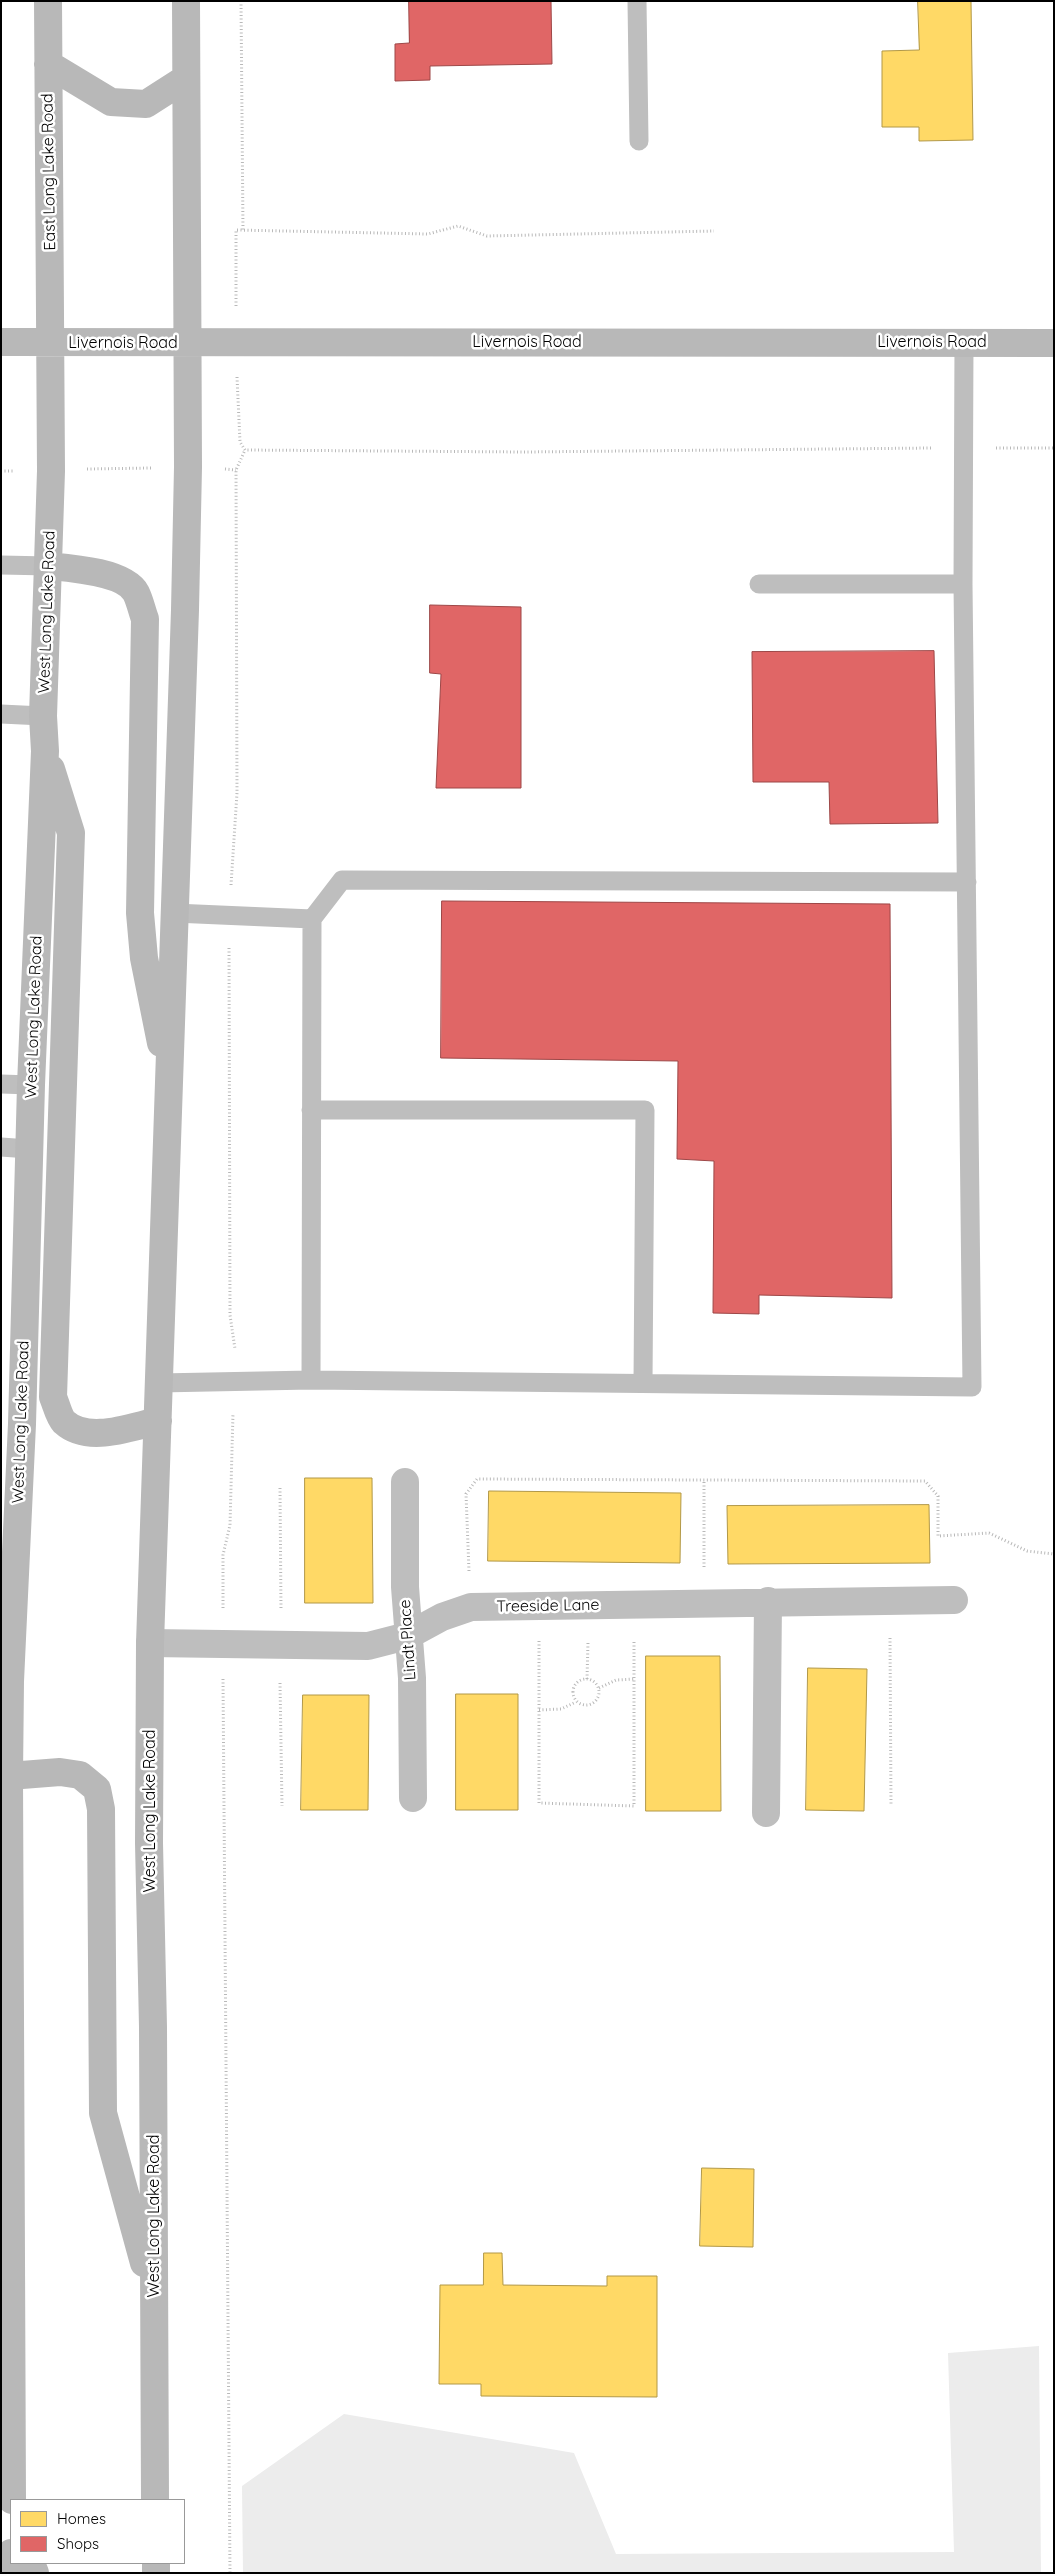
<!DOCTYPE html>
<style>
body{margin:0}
#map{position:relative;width:1055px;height:2574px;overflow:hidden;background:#fff;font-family:Quicksand,sans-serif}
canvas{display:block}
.frame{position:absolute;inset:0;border:2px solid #000;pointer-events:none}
.legend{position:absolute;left:10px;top:2499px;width:175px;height:65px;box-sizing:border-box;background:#fff;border:1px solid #999;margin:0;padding:6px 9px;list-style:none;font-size:15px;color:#000}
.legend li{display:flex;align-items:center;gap:10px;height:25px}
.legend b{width:25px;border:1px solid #999}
</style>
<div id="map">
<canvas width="1055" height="2574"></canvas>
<div class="frame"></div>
<ul class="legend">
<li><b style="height:14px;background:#ffd966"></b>Homes</li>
<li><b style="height:14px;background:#e06666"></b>Shops</li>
</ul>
</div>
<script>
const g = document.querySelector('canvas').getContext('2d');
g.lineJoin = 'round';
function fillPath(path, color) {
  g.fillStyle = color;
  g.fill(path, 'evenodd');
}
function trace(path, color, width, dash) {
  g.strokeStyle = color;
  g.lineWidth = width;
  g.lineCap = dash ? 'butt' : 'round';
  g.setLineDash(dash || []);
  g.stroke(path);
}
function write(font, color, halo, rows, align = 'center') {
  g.font = font + ' Quicksand,sans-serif';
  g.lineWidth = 5;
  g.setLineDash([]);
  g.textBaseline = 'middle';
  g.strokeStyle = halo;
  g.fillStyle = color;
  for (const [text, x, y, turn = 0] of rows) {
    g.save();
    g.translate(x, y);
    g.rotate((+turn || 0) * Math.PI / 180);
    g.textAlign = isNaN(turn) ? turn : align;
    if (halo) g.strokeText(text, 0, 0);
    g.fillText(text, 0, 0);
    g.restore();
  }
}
fillPath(new Path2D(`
 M1039 2346 1041 2573H243L242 2486 344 2414 574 2453 616 2554 954 2552 948 2353Z`), '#ececec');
const homes = new Path2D(`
 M918 1H971L973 140 919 141V127H882V51L919 50Z
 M305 1478H372L373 1603H305Z
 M489 1491 681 1493 680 1563 488 1561Z
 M929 1505 930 1563 728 1564 727 1506Z
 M646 1656H720L721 1811H646Z
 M808 1668 867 1669 864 1811 806 1810Z
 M456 1694H518V1810H456Z
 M303 1695H369L368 1810H301Z
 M702 2168 754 2169 753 2247 700 2246Z
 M484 2253H502L503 2285 607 2286V2276H657V2397L481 2396V2384H439L440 2285H483Z`);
fillPath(homes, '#ffd966');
trace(homes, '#b29847', 1);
const shops = new Path2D(`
 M409 1H551L552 64 430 66V80L395 81V44L409 43Z
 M430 605 521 607V788H436L441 674 430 673Z
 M934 651 938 823 830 824 829 782H753L752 652Z
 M442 901 890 904 892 1298 759 1295V1314L713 1313 714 1161 677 1159 678 1061 441 1058Z`);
fillPath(shops, '#e06666');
trace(shops, '#9d4747', 1);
trace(new Path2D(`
 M241 1 243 231
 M236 306V230L428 234 458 226 487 236 714 231
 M237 377 240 442 245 450 524 452 932 448
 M996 448H1054
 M87 469 151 468
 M225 469 236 470
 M1 471H13
 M231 885 237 793 236 470 245 450
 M229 948 230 1315 235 1349
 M280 1488 281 1610
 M704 1567V1480
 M469 1571 466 1494 477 1479 925 1481 938 1496V1536L989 1533 1027 1551 1054 1554
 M223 1608V1555L230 1525 233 1413
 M890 1638 891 1806
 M539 1641V1803L634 1806V1642
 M223 1679 230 2573
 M587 1679 588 1642
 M573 1692a13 13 0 1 1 26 0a13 13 0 1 1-26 0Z
 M280 1683 282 1806
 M599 1688 616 1680 634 1679
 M539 1710 561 1709 576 1702`), '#b9b9b9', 3, [1, 2.5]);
trace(new Path2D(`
 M637 1 639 141
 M1 565 49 566
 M759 584H963
 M1 714 43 716
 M174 913 312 919 342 880 967 882
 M1 1084 31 1085
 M311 1110H645L643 1383
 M1 1147 29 1149
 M311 1380 312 919
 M159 1383 311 1380 972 1387 963 584 964 342`), '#bebebe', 19);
trace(new Path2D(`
 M405 1482V1587L412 1678 413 1798
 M150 1643 368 1646 407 1636 442 1617 471 1607 954 1600
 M766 1813 768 1601`), '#bebebe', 28);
trace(new Path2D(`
 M48 64 111 102 146 104 185 79
 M1 342 1054 343
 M49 566C70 568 125 572 136 593 140 601 142 611 145 619L140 913 144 958 161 1043
 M51 769 71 833 53 1397C56 1404 59 1417 64 1422 88 1444 130 1427 158 1421
 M9 1776 60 1772 80 1775 97 1789 101 1809 103 2113 144 2263
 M12 2500 9 1776 10 1681 22 1424 31 1085 45 751 43 716 51 471 48 1
 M155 2500 153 2027 149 1843 150 1643 185 610 188 467 186 1
 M31 2563 35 2573
 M156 2563V2573
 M11 2573V2553`), '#b8b8b8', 28);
write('16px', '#000', '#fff', [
 ["East Long Lake Road",49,172,-91],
 ["Livernois Road",527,342],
 ["Livernois Road",932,342],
 ["Livernois Road",123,343],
 ["West Long Lake Road",47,612,-88],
 ["West Long Lake Road",34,1017,-88],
 ["West Long Lake Road",21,1422,-88],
 ["Treeside Lane",548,1606,-1],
 ["Lindt Place",408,1640,-94],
 ["West Long Lake Road",150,1811,-90],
 ["West Long Lake Road",154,2216,-90]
]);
</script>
